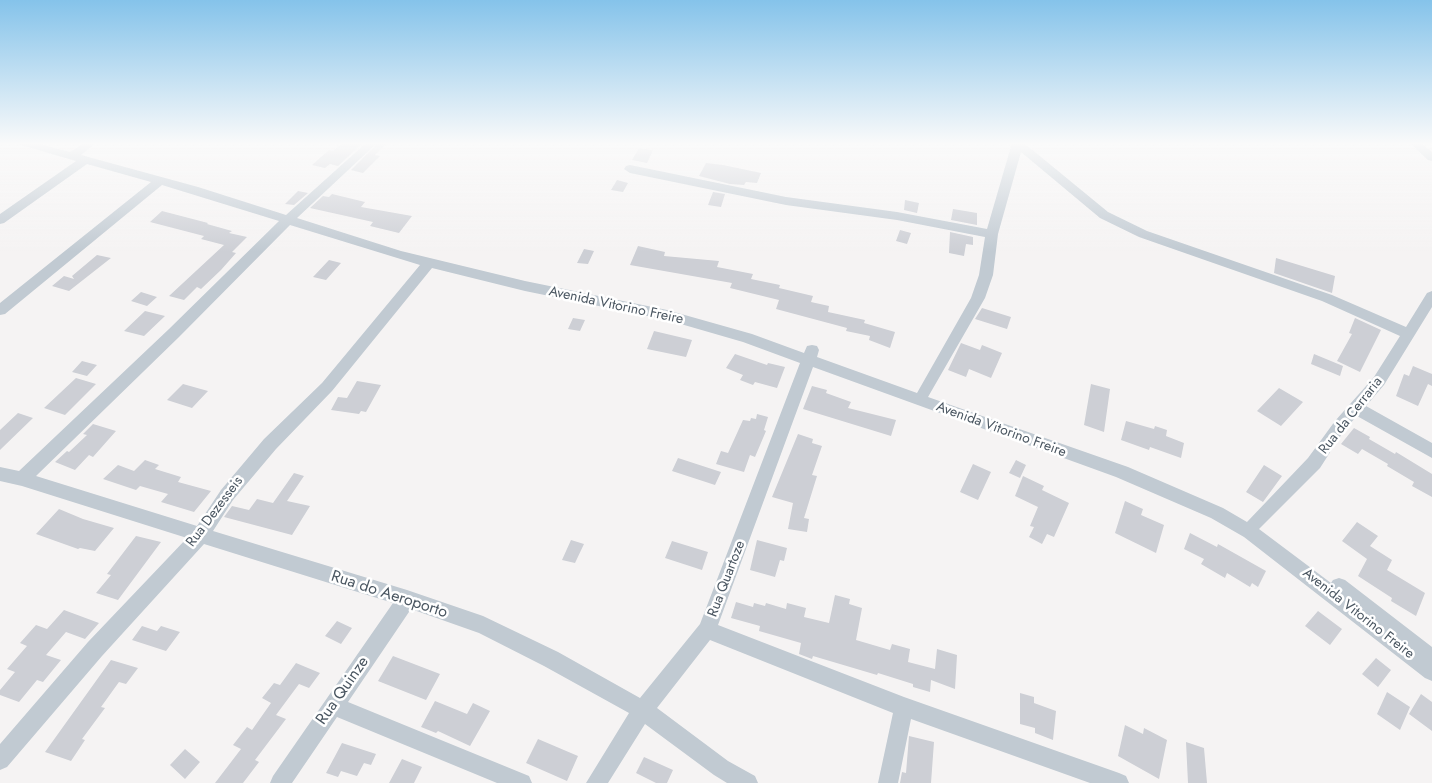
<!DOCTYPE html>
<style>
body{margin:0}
canvas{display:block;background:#f5f3f3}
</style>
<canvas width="1432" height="783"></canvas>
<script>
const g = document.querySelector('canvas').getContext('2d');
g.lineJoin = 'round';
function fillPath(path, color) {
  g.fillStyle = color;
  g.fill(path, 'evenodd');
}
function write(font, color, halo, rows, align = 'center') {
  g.font = font + ' Jost,sans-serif';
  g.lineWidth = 5;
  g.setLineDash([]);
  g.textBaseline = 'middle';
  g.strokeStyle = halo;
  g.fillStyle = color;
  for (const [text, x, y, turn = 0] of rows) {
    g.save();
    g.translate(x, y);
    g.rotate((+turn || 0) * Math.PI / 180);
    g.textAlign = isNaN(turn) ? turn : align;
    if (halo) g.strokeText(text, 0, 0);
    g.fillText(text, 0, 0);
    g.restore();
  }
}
fillPath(new Path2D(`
 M343 142H364L338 166 330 164 325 168 312 165 329 150 333 151Z
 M379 142H388L375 155 380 156 363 173 351 170Z
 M639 148 653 150 647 163 632 160Z
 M706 163 723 165 761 173 757 183 746 182 744 185 730 184 699 176Z
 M617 180 628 183 623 192 611 190Z
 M298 191 308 193 294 205 285 204Z
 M713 192 725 194 721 207 708 205Z
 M332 194 365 202 361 207 412 216 399 233 370 226 373 222 310 208 323 196 329 197Z
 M905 200 919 203 917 213 904 210Z
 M953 209 977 213V225L951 220Z
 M162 211 208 223 207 224 232 231 229 233 247 237 232 252 236 253 221 270 201 289 197 287 184 300 169 296 224 245 201 239 204 236 150 222Z
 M900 230 911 233 907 244 896 241Z
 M950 232 973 237V245L966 244 964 256 949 253Z
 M638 246 665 252 664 256 719 261 717 267 753 274 751 279 780 285 779 288 813 296 811 302 829 306 828 312 865 320 864 323 895 332 890 348 869 340 870 336 846 331 847 328 776 309 779 300 730 288 732 283 630 265Z
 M584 249 594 251 588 264 577 263Z
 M97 255 111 258 69 291 52 286 64 276 74 279 72 276Z
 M1276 258 1335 276 1332 293 1274 273Z
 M329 260 341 263 326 280 313 277Z
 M141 292 157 297 147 306 131 301Z
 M982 308 1011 317 1007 329 975 319Z
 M145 311 165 316 144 336 124 331Z
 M573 318 585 320 580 331 568 329Z
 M1355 318 1381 330 1360 372 1337 361 1352 334 1349 333Z
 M654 331 692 340 686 357 647 349Z
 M961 343 980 350 982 345 1002 353 991 378 969 369 966 377 948 370Z
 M735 354 767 365 768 363 785 367 777 388 755 382 753 385 740 380 743 375 726 368Z
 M1314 354 1343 366 1340 376 1311 364Z
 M82 361 97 365 87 376 72 372Z
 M1413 366 1432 374V386L1428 384 1418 406 1396 396 1404 374 1409 376Z
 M76 378 96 384 65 415 44 408Z
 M357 381 381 385 366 412 361 411 359 414 331 410 338 397 347 398Z
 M183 384 208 391 192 408 167 400Z
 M1091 384 1110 389 1104 432 1084 425Z
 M812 386 827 390 826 393 851 402 848 408 896 420 891 436 803 409Z
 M1279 388 1303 402 1281 426 1257 411Z
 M18 413 33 418 0 450V430Z
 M757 414 768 417 764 430 766 431 755 457 750 455 744 472 716 464 721 451 728 453 743 420 750 421 751 418 756 419Z
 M1126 421 1154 429 1155 426 1167 430 1166 436 1184 443 1181 458 1150 447 1149 450 1121 440Z
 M93 424 116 431 93 457 89 455 75 470 55 462 67 451 69 452 87 435 83 434Z
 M1354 428 1370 437 1369 439 1395 454 1396 452 1432 474V497L1412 486 1414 482 1387 466 1388 464 1362 449 1358 454 1341 444Z
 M798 434 813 439 812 443 822 446 812 475 817 476 804 518 809 519 807 532 788 529 793 503 772 497Z
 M678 458 721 472 715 485 672 471Z
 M145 460 159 465 155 469 181 477 178 482 211 491 194 512 161 502 168 494 140 486 136 490 103 479 118 465 134 471Z
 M1016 460 1026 465 1020 478 1009 473Z
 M973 464 991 472 978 500 960 492Z
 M1264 465 1282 476 1263 502 1246 492Z
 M294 473 304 476 287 501 310 506 292 535 224 517 232 506 249 510 257 499 273 503Z
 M1023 476 1044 486 1042 490 1069 503 1054 537 1047 534 1042 544 1029 537 1034 527 1030 526 1038 507 1015 496Z
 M1125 501 1143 509 1141 515 1164 525 1156 553 1115 533Z
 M59 509 83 519 114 528 95 551 80 548 78 549 36 534Z
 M1357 522 1378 536 1370 546 1392 560 1387 570 1425 593 1416 616 1391 601 1392 598 1358 576 1367 559 1342 541Z
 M1190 533 1217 547 1218 544 1266 571 1258 587 1252 583 1250 587 1227 573 1225 578 1201 564 1204 559 1184 549Z
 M136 536 161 542 118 600 96 593 111 575 107 574Z
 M571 540 584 544 575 563 562 560Z
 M757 540 787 548 784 561 780 560 775 577 750 570Z
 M672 541 708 552 702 570 665 558Z
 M835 595 850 599 849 604 862 608 856 640 890 650 892 644 910 649 908 662 935 669 937 649 957 655 955 689 931 680 930 692 913 687V684L878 673 877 675 813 656 812 659 799 654 801 643 759 631 760 626 731 618 736 602 753 607 754 603 765 606 766 603 786 609 787 603 806 608 804 617 829 623Z
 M64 610 99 623 85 639 66 632 46 655 61 660 43 682 37 680 19 702 0 695V690L15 672 7 669 27 646 20 643 36 625 47 629Z
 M1318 611 1342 629 1330 645 1305 626Z
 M337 621 352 628 341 644 325 636Z
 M142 626 157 631 161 626 180 632 166 651 132 640Z
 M393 656 440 674 426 700 378 681Z
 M1376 658 1391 670 1378 687 1362 674Z
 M111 660 138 668 126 684 119 682 101 707 105 708 82 739 85 740 71 761 45 752Z
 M296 663 320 673 309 688 299 684 276 715 286 719 255 760 259 762 243 783H215L241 749 233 745 247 727 252 730 271 703 262 698 274 683 280 685Z
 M1387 692 1410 707 1400 730 1377 714Z
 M1020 693 1034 697V703L1056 711 1053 740 1035 733V728L1020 724Z
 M1421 694 1432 702V731L1409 714Z
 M435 701 467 714 473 703 490 711 470 746 438 731 436 733 421 727Z
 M1125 725 1143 734 1144 728 1167 740 1159 779 1118 756Z
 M909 736 934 742 931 783H900L902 772 906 773Z
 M538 739 578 756 567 781 526 763Z
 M1186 742 1204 748 1207 783H1188Z
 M342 743 376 754 371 765 364 763 357 776 341 771 338 777 326 773Z
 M185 749 200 762 185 779 170 765Z
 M644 757 673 770 667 783H656L636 773Z
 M402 759 422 767 414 783H389Z`), '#cdcfd5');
fillPath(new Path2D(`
 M19 143H36L70 152 84 143H96L81 155 198 187 286 215 366 143H377L297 218 401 251 525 281 667 310 752 334 804 353 807 346 812 345 817 346 819 350 817 357 917 393 971 298 979 275 985 237 897 220 786 205 630 173 624 169 626 166 630 165 786 197 897 212 987 229 1012 143H1024L1108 212 1147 231 1332 295 1406 327 1427 293 1432 291V307L1384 385 1366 406 1432 443V458L1357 416 1345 429 1320 468 1259 529 1331 583 1333 580 1339 578 1345 580 1432 647V681L1425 678 1244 537 1211 518 1116 477 813 367 718 625 904 697 1119 773 1126 776 1129 783H1090L911 719 898 783H878L893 713 710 640 657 708 728 761 755 776 758 783H727L714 775 645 724 608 783H586L629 713 544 666 479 633 411 609 348 702 529 776 532 783H497L337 717 292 783H270L273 776 393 603 204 544 102 656 7 767 0 770V744L88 642 187 538 22 486 0 481V467L19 471 169 329 279 221 162 185 5 314 0 315V303L151 182 87 164 4 223 0 224V214L76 161 21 145ZM1021 152 1100 218 1139 237 1322 301 1400 336 1374 377 1335 421 1308 458 1247 522 1223 508 1128 467 928 397 985 298 993 275 998 234ZM290 225 420 265 322 383 264 439 221 490 197 526 36 476 179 337ZM432 268 525 291 667 320 743 342 800 363 700 624 640 698 558 652 483 616 407 590 213 531 233 500 276 449 332 391Z
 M1410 143H1421L1432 152V161L1428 160Z`), '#c1cad2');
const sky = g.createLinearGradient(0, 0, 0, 252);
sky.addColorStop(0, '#85c3ea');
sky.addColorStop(0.57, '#fafafa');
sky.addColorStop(1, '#fafafa00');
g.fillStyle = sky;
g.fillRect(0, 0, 1432, 252);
write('14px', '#4a5661', '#fff', [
 ["Avenida Vitorino Freire",616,306,12],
 ["Rua da Cerraria",1351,416,-52],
 ["Avenida Vitorino Freire",1001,430,20],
 ["Rua Dezesseis",215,512,-53],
 ["Rua Quartoze",727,579,-69],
 ["Avenida Vitorino Freire",1358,614,38]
]);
write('16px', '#4a5661', '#fff', [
 ["Rua do Aeroporto",389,595,18],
 ["Rua Quinze",343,691,-55]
]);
</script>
